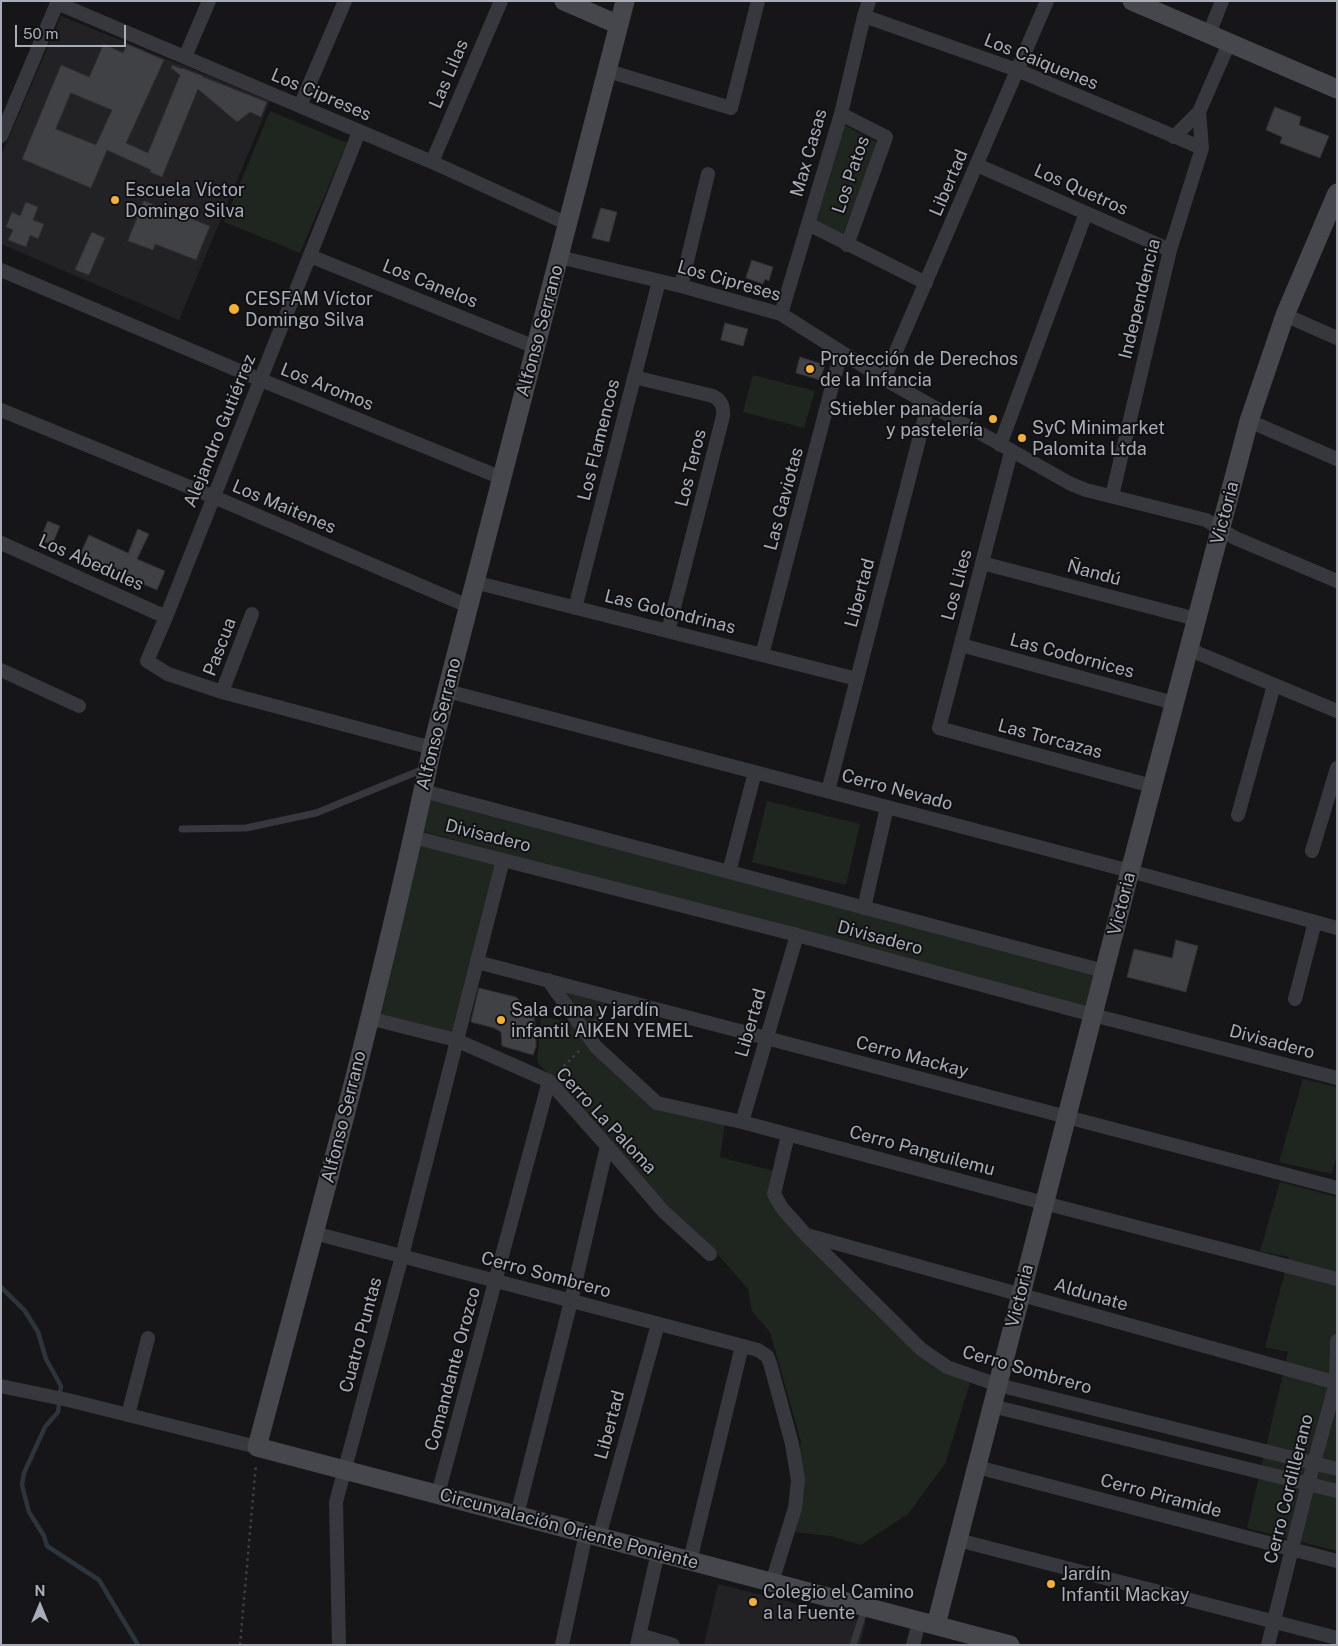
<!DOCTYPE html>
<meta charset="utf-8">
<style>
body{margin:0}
#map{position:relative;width:1338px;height:1646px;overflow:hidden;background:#161618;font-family:"Public Sans",sans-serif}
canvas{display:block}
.frame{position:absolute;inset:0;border:2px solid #a8adb8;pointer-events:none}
.north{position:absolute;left:15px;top:1581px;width:50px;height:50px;-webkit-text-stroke:4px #111113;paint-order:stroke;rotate:0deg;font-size:14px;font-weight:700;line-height:20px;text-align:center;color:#a8adb8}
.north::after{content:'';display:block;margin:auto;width:18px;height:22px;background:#a8adb8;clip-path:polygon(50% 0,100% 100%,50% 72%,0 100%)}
.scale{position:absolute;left:15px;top:25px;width:111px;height:22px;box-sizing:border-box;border:2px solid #a8adb8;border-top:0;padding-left:6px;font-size:15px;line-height:18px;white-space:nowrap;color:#a8adb8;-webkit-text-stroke:4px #111113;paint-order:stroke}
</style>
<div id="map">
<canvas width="1338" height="1646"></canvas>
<div class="frame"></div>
<div class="north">N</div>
<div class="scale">50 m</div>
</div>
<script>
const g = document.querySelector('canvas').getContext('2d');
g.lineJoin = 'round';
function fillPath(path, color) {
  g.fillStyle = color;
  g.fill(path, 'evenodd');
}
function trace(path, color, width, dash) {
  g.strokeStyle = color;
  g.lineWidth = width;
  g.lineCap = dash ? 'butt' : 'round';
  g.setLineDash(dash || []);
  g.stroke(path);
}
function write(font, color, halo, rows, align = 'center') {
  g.font = font + ' "Public Sans",sans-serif';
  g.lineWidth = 4;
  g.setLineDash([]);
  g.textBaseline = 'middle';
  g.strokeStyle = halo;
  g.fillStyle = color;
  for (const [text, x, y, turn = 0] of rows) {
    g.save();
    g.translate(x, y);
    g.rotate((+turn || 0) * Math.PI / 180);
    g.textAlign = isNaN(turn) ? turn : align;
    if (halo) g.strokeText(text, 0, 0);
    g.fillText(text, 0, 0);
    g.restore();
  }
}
fillPath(new Path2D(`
 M61 16 270 101 179 320 1 244V156Z
 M718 1584 866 1621 860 1645H704Z`), '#222225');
fillPath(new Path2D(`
 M270 111 347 143 300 253 224 222Z
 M844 125 878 143 842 236 815 220Z
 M753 375 815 391 804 428 743 412Z
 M428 799 1097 974 1088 1008 421 831Z
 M767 801 860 824 846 885 752 862Z
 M417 845 497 865 452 1033 378 1013Z
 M558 987 606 999 596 1041Z
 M541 1016 572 1023 652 1104 725 1123 720 1157 774 1171 770 1195 928 1358 970 1383 945 1464 908 1514 861 1545 830 1536 784 1531 801 1442 770 1332 752 1311 748 1289 712 1248 655 1199 554 1079 537 1062Z
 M1303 1079 1337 1087V1154L1332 1174 1279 1162Z
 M1280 1182 1337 1197V1551L1247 1528 1288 1352 1265 1347 1289 1257 1260 1251Z`), '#1e261f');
trace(new Path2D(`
 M1 1287 25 1311 38 1332 46 1359 61 1386 58 1412 45 1427 24 1473 22 1485 29 1512 44 1536 47 1546 99 1580 138 1645`), '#2c353c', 4.5);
const building = new Path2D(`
 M104 44 123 53 127 44 164 60 126 143 148 153 180 75 171 68 172 65 182 69V68L203 76V77L267 102 261 117 250 112 237 122 198 89 162 177 150 172 151 170 107 150 91 188 22 159 61 65 89 77ZM71 93 112 110 96 145 56 129Z
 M1275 107 1301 117 1299 125 1329 136 1320 158 1280 143 1282 137 1266 130Z
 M144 201 210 226 196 260 155 244 153 250 128 241Z
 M26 202 38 207 33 220 44 224 38 239 30 235 26 247 8 240 13 230 6 227 12 212 20 216Z
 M601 208 617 212 609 242 592 238Z
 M92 232 105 238 89 275 75 270Z
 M752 260 773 267 769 281 765 279 763 284 746 278Z
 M725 323 748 329 743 346 721 340Z
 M800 357 825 365 820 380 796 373Z
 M48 521 60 526 52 545 40 540Z
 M138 529 149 534 137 559 165 571 157 590 119 574 120 572 80 554 89 535 128 553Z
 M1176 940 1198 946 1186 992 1127 977 1134 949 1172 958Z
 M479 988 516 997 526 1007 534 1018 536 1032V1047L533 1055 502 1046 501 1032 494 1028 471 1022Z`);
fillPath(building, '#404145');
trace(building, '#303034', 1);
trace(new Path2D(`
 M595 1022 599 1008
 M559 1071 582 1048
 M240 1645 256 1464`), '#3d3f44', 2.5, [2.5, 4]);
trace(new Path2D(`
 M182 829 246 828 316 813 426 768
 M853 1645 865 1608`), '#37383d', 7);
trace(new Path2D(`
 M57 3 432 162 568 224
 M864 16 1017 70 1202 148
 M1209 34 1222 1
 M185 57 209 1
 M608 71 731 108 758 1
 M300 106 345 1
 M841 114 886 137 847 245
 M359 132 166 617 147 661 168 674 222 692 432 748
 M1 136 58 1
 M1174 137 1199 112 1229 43
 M432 162 501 1
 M977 165 1170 250
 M808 224 926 283
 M310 256 535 347
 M559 257 681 286 781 314 884 379 1071 484 1086 490 1206 520 1235 538 1337 581
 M1 270 261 380 502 478
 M681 286 708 174
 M781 314 841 114 864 16 869 1
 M1285 315 1337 338
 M634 377 713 396C721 400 724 406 723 416L668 631
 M884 379 1047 1
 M1 410 214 497 468 606
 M1249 421 1337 459
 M1000 445 1086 213
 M1011 452 939 728 1152 786
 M1112 496 1170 250 1202 148 1199 112
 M1 543 166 617
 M982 563 1196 619
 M474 582 857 679
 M575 608 659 281
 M961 645 1174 703
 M1188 649 1337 711
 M762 655 841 352
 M1 670 79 706
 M447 691 1130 871 1337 928
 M222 692 252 614
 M423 791 1104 971
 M828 791 928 405
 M1238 815 1274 685
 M413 837 797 935 1093 1015 1337 1078
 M1312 851 1337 768
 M729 872 755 772
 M864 908 887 807
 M477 962 1337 1188
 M548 980 596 1047 657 1103 742 1122 1044 1203 1337 1279
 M1295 999 1315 922
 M369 1018 456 1040 549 1081 607 1146 663 1211 710 1254
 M742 1122 797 935
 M788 1135 774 1194 782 1208 806 1235 921 1349 947 1367 998 1385 1337 1469
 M314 1233 758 1350 767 1356 770 1363 792 1444 798 1480 795 1508 772 1582
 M807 1235 1337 1383
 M1 1386 68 1400 257 1447
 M992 1406 1337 1491
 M128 1415 148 1338
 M977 1467 1337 1561
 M438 1494 549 1081
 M517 1515 571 1301 607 1146
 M599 1537 658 1324
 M958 1540 1337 1638
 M690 1561 742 1346
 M640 1635 673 1645
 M339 1645 336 1502 402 1256 503 860
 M562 1645 586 1533
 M637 1645 658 1552
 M913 1645 919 1622
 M1268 1645 1308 1484 1336 1383 1337 1341`), '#37383d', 14);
trace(new Path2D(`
 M564 1 619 25
 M625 1 432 748C383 983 319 1215 257 1447L1010 1645
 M1132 1 1337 89
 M936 1625 1130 871 1249 421 1285 315 1337 193`), '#45474d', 19);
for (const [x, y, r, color] of [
 [115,200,5,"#f2b134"],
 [234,309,6,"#f2b134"],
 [810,369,5,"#f2b134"],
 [993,419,5,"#f2b134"],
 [1022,438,5,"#f2b134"],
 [501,1020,5,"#f2b134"],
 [1051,1584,5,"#f2b134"],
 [753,1602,5,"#f2b134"]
]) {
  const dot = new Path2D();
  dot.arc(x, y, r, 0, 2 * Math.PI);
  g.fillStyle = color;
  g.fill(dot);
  trace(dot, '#111113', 2);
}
write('18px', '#a8adb8', '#111113', [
 ["Los Caiquenes",1041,62,22],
 ["Las Lilas",449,74,-67],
 ["Los Cipreses",321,95,23],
 ["Max Casas",809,153,-74],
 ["Los Patos",851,175,-71],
 ["Libertad",949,183,-67],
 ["Los Quetros",1081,190,24],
 ["Los Cipreses",729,281,16],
 ["Los Canelos",430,284,22],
 ["Independencia",1140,299,-76],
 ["Alfonso Serrano",540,331,-75],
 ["Los Aromos",327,387,22],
 ["Alejandro Gutiérrez",220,431,-68],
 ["Los Flamencos",599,440,-76],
 ["Los Teros",691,468,-76],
 ["Las Gaviotas",784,499,-75],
 ["Los Maitenes",284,507,23],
 ["Victoria",1225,513,-75],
 ["Los Abedules",91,563,24],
 ["Ñandú",1094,573,15],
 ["Los Liles",957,585,-75],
 ["Libertad",860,593,-75],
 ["Las Golondrinas",670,612,14],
 ["Pascua",220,647,-69],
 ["Las Codornices",1072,656,15],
 ["Alfonso Serrano",439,724,-76],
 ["Las Torcazas",1050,739,15],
 ["Cerro Nevado",897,790,15],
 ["Divisadero",488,836,14],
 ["Victoria",1122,904,-76],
 ["Divisadero",880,938,15],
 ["Libertad",751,1023,-74],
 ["Divisadero",1272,1042,15],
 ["Cerro Mackay",912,1057,15],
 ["Alfonso Serrano",344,1117,-76],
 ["Cerro La Paloma",606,1121,47],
 ["Cerro Panguilemu",922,1151,15],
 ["Cerro Sombrero",546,1275,15],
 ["Aldunate",1091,1295,16],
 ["Victoria",1020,1296,-76],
 ["Cuatro Puntas",361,1335,-75],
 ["Comandante Orozco",453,1369,-75],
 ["Cerro Sombrero",1027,1370,16],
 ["Libertad",610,1425,-75],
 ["Cerro Cordillerano",1289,1489,-76],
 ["Cerro Piramide",1161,1496,15],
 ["Circunvalación Oriente Poniente",569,1529,15]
]);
write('18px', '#a8adb8', '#111113', [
 ["Escuela Víctor",125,190],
 ["Domingo Silva",125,211],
 ["CESFAM Víctor",245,299],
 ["Domingo Silva",245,320],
 ["Protección de Derechos",820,359],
 ["de la Infancia",820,380],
 ["Stiebler panadería",983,409,"right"],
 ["y pastelería",983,430,"right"],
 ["SyC Minimarket",1032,428],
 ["Palomita Ltda",1032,449],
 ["Sala cuna y jardín",511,1010],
 ["infantil AIKEN YEMEL",511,1031],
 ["Jardín",1061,1574],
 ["Infantil Mackay",1061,1595],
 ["Colegio el Camino",763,1592],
 ["a la Fuente",763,1613]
], 'left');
</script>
